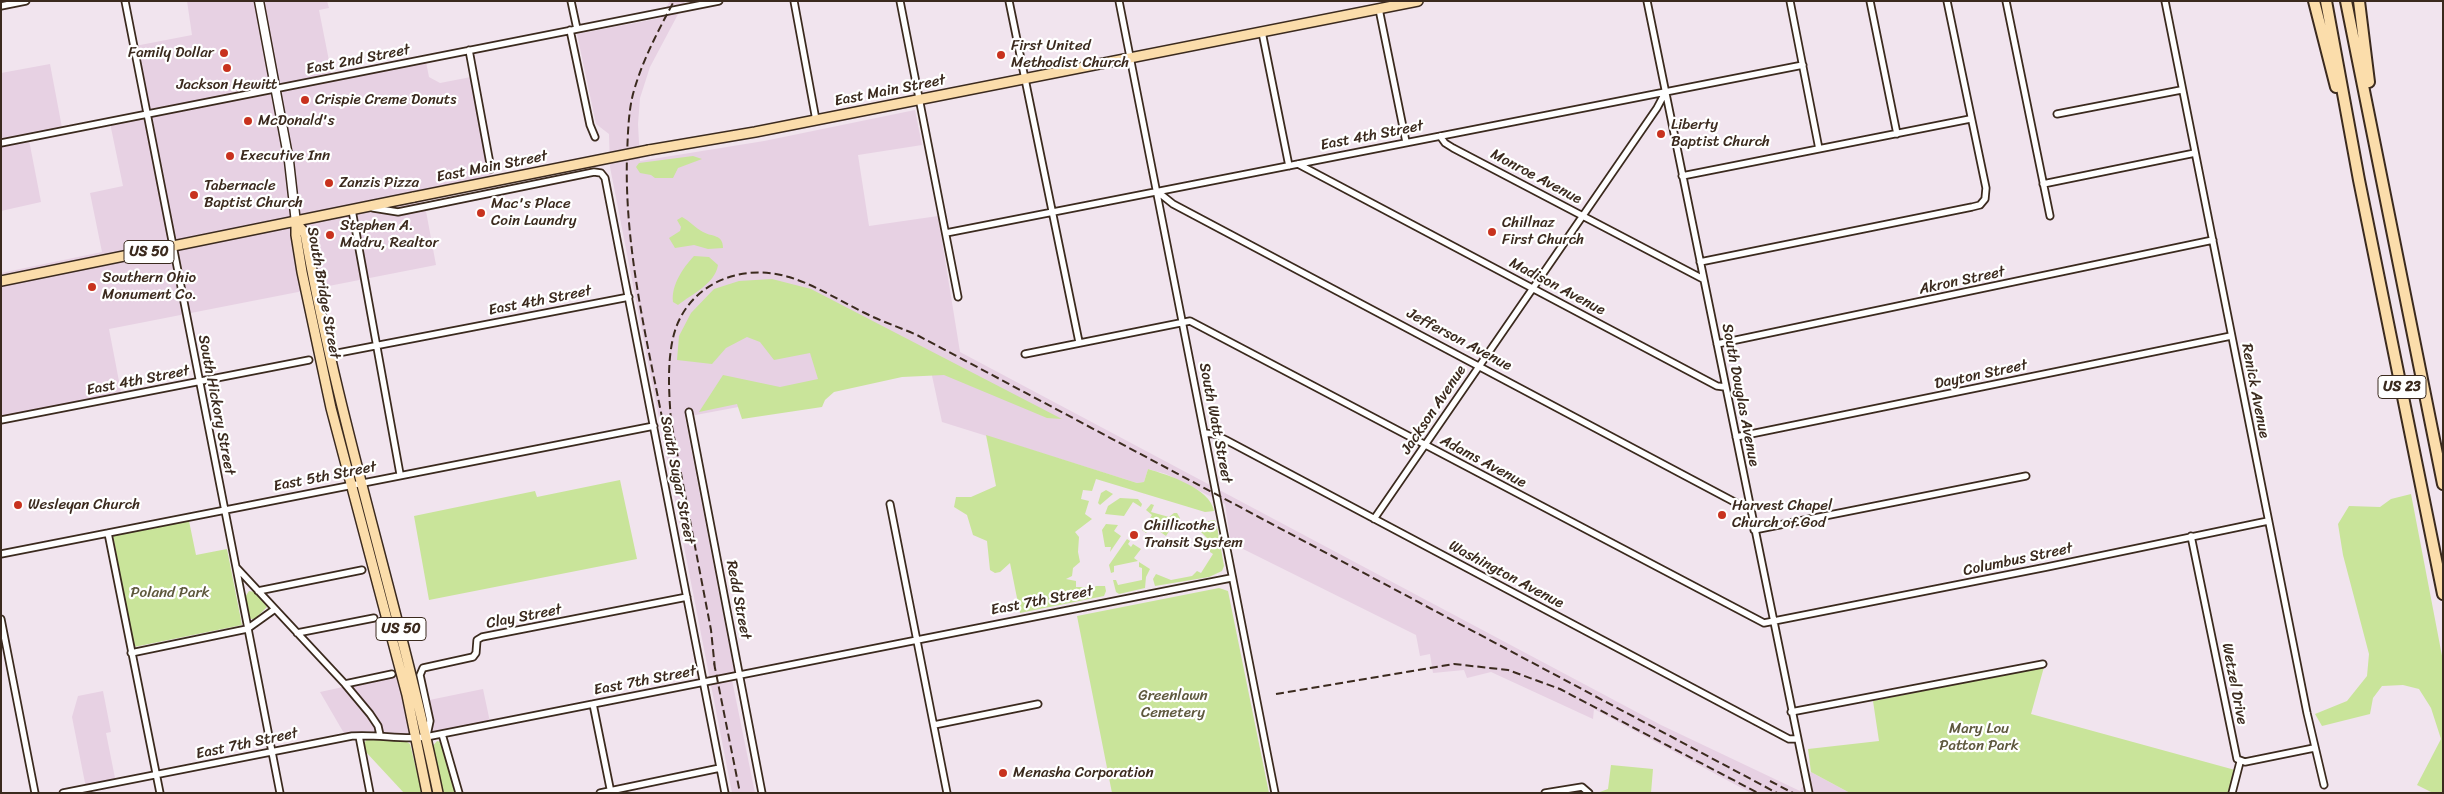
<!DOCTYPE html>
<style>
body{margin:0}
#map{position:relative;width:2444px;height:794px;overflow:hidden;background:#f1e4ee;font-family:Sriracha,sans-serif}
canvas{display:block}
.frame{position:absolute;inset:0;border:2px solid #3b2a1e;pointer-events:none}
</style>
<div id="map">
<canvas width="2444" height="794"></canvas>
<div class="frame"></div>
</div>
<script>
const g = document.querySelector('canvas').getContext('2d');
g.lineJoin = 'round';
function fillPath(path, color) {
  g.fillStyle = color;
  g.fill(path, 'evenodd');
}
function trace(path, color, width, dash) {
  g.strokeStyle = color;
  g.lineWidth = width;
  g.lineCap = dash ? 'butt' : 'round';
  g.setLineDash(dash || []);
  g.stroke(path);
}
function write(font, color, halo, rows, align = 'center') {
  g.font = font + ' Sriracha,sans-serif';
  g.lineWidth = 4.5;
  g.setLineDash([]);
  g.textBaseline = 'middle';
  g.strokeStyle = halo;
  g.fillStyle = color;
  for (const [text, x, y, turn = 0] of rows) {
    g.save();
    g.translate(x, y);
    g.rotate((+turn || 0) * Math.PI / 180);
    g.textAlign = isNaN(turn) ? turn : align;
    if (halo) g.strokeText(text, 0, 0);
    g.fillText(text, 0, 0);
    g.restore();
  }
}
fillPath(new Path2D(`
 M187 1H327L329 8 319 10 332 76 425 57 429 77 440 83 471 77 492 182 423 195 436 265 109 329 122 397 1 420V273L102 252 90 193 123 186 110 123 149 116 135 46 192 35Z
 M670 1H685L650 67 640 98 638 124 640 161 764 141 915 110 922 145 858 155 869 226 938 216 960 352 1661 725 1800 791 1811 772 1850 793H1751L1594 709 1593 719 1491 672 1467 678 1464 670 1433 673 1430 654 1420 656 1416 635 1231 543 1225 504 1194 488 1166 474 1148 469 1144 482 1137 483 942 422 931 371 685 417 734 670 732 680 755 793H732L610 167 609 134 596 124 577 34 661 18Z
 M50 64 63 133 29 140 41 202 1 211V73Z
 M398 675 405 705 483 689 490 722 413 737 367 731 345 735 320 692Z
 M103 691 111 732 106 733 116 783 86 788 72 717 78 696Z`), '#e7d1e3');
fillPath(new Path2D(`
 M693 156 702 159 678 168 673 178H655L651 175 640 173 636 167 639 163Z
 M682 217C690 221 695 228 703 232 712 237 723 234 723 248L708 249 694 245 675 248 669 238 680 231 681 227 677 220Z
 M694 256 709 257 718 265C715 284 692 294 678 305L673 302C671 285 683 268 694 256Z
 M772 279 811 289 1062 419 1047 418 944 375 902 377 834 392 825 400 822 407 742 419 737 404 699 412 723 375 780 387 818 379 810 353 774 360 760 342 747 337 726 348 712 364 677 360 679 336 691 313 714 289 739 281Z
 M986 435 1137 483 1144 482 1148 469C1168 475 1210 488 1214 511L1205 512 1096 479 1092 491 1083 490 1081 499 1089 501 1085 514 1092 519 1075 532 1079 537 1078 552 1080 562 1073 568 1072 576 1066 579 1076 581V587H1086L1090 591 1096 586H1105L1106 591 1104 596 1020 613 1010 563 1000 572 995 573 990 570 987 541 973 535 967 515 954 507 956 497H971L996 486Z
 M620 480 637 559 429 600 414 516 535 491 537 497Z
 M1106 490 1113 494 1100 505 1098 503 1101 493Z
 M2411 494 2443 661V793H2433L2417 785 2441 739 2431 708 2419 689 2403 685 2382 686 2373 698 2370 714 2322 726 2315 714 2347 701 2367 676 2369 654 2343 555 2338 524 2349 506 2380 507 2391 499Z
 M1120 498 1138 499 1142 504 1141 507 1133 502 1124 516 1105 514 1108 506Z
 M1151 504 1154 505 1151 512 1169 517 1174 513H1177L1180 518V525L1175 522 1166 536 1155 528H1150L1146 533 1142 530 1152 515 1146 510Z
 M1213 520 1216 521 1224 566 1222 571 1209 577 1155 586 1153 579 1156 574 1171 580 1192 576 1197 571 1201 573 1213 554 1210 552 1209 540 1194 525Z
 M189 521 196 555 227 549 242 625 134 647 113 536Z
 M1106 524 1118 525 1114 531 1121 536 1110 552 1111 547H1105L1102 530Z
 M1127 539 1130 541 1128 544 1131 547 1133 544 1141 549 1134 558 1138 561 1114 566V572L1111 573 1109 565Z
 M1139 562 1150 569 1146 577 1145 588 1119 594 1116 592 1113 580H1116L1118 585 1142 580V568L1139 567Z
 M1219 588 1228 591 1269 793H1112L1077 616Z
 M249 591 255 592 267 607 254 620 249 618 245 597Z
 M2044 667 2031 714 2235 770 2228 793H1850L1811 772 1808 749 1879 741 1873 701Z
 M368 738 404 740 410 744 422 793H404L365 751 364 743Z
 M437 741 441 742 455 793H442L432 747Z
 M1611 765 1653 769 1651 793H1597L1608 789Z`), '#c9e49a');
const street = new Path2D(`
 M125 1 236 567 345 684 370 714 378 726 380 735
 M571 1 577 29
 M794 1 816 120
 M900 1 958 297
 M1009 1 1079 342
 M1119 1 1275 793
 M1647 1 1809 793
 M1790 1 1819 149
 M1870 1 1897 134
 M2006 1 2050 216
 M2165 1 2307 713 2324 785
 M1 6 26 1
 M1379 9 1406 142
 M570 30 590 125 595 137
 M1262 32 1289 166
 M469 50 491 169
 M2057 114 2181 90
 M1440 136 1445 143 1453 148 1703 279
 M1 143 719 1
 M1298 164 1717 386 1725 387
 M1682 176 1970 119
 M2043 184 2195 153
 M1158 192 1173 204 1742 506 1750 508
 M373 208 398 212 594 172 601 173 605 178 725 793
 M352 210 400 474
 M946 233 1803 65
 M1700 262 1972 207 1980 205 1985 199 1986 188 1947 1
 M1717 344 2213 240
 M338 353 629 297
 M1025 354 1190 321 1764 623 2047 567 2268 521
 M689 412 762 793
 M1 420 309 360
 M1204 433 1214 434 1226 440 1789 739H1797
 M1736 437 2231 336
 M890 504 947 793
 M1374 519 1657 108 1666 91
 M1754 530 2026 476
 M108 533 160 793
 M2191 536 2237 759 2245 762 2314 748
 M1 554 654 426
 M236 567 280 793
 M258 591 362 570
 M1 619 35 793
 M297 633 374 618
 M131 653 247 629 275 609
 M345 684 392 674
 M593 704 611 793
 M1791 712 2043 664
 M934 725 1038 704
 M442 734 459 793
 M427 735 430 721 420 675 423 668 473 657 476 653 477 640 482 637 687 597
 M359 736 370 793
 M63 793 352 736C377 734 402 740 426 737L1231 578
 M600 793 720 768
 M1545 793 1582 787 1589 793
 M2232 793 2240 762`);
const secondary = new Path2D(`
 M259 1 289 161 296 223`);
const primary = new Path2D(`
 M649 150 755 132 1418 1
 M296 223 305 233C338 422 399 605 438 793
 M296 223V235L302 272 331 408 407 695 427 793
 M1 281 414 197`);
const highway = new Path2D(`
 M2314 1 2336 87
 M2326 1 2359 180 2443 594
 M2346 1 2443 484
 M2359 1 2369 82`);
trace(street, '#3b2a1e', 9);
trace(secondary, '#3b2a1e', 11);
trace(primary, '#3b2a1e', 12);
trace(highway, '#3b2a1e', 14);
trace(street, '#fff', 5.5);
trace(secondary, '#fff', 8);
trace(primary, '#fbddab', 9);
trace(highway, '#fbddab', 10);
trace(new Path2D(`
 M667 443C649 348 624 252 627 155 628 135 628 114 633 94 642 61 658 31 674 1
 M714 663 740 793
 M715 669 711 630 671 421C669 394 667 364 673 338 685 285 740 262 789 277 818 286 843 303 871 316 886 323 901 328 917 335L1777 793
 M1276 694 1454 664 1508 670 1560 689 1758 793
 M1770 781 1793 793`), '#3b2a1e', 2, [8, 4]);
const primaryBridge = new Path2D(`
 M414 197 649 150`);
trace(primaryBridge, '#3b2a1e', 12, []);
trace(primaryBridge, '#fbddab', 9);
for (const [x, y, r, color] of [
 [224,53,5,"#c8321e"],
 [1001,55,5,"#c8321e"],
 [227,68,5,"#c8321e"],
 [305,100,5,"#c8321e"],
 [248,121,5,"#c8321e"],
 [1661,134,5,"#c8321e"],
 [230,156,5,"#c8321e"],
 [329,183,5,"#c8321e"],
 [194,195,5,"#c8321e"],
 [481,213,5,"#c8321e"],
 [1492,232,5,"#c8321e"],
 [330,235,5,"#c8321e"],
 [92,287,5,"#c8321e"],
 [18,505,5,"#c8321e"],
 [1722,515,5,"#c8321e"],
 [1134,535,5,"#c8321e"],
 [1003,773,5,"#c8321e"]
]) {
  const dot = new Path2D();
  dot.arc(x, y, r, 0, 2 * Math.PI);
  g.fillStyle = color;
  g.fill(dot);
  trace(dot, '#fff', 2);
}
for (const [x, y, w] of [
 [149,252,50],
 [2402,387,48],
 [401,629,50]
]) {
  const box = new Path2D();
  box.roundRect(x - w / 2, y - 11.5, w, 23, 4);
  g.fillStyle = '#fff';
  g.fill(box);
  trace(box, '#3b2a1e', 1);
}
write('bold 14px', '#3b2a1e', null, [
 ["US 50",149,252],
 ["US 23",2402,387],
 ["US 50",401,629]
]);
write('15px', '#3b2a1e', '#fff', [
 ["First United",1011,46],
 ["Methodist Church",1011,63],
 ["Family Dollar",214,53,"right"],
 ["Jackson Hewitt",227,85,"center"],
 ["Crispie Creme Donuts",315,100],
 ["McDonald's",258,121],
 ["Liberty",1671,125],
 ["Baptist Church",1671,142],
 ["Executive Inn",240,156],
 ["Zanzis Pizza",339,183],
 ["Tabernacle",204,186],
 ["Baptist Church",204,203],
 ["Mac's Place",491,204],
 ["Coin Laundry",491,221],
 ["Chillnaz",1502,223],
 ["First Church",1502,240],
 ["Stephen A.",340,226],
 ["Madru, Realtor",340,243],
 ["Southern Ohio",102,278],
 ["Monument Co.",102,295],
 ["Wesleyan Church",28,505],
 ["Harvest Chapel",1732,506],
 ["Church of God",1732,523],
 ["Chillicothe",1144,526],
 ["Transit System",1144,543],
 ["Menasha Corporation",1013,773]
], 'left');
write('15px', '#3b2a1e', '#fff', [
 ["East 2nd Street",358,60,-11],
 ["East Main Street",890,91,-11],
 ["East 4th Street",1372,136,-11],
 ["East Main Street",492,167,-11],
 ["Monroe Avenue",1536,177,28],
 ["Akron Street",1962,281,-12],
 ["Madison Avenue",1557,287,28],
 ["South Bridge Street",323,293,80],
 ["East 4th Street",540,301,-11],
 ["Jefferson Avenue",1459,340,28],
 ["Dayton Street",1981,375,-12],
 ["East 4th Street",138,381,-11],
 ["Renick Avenue",2255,391,79],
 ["South Douglas Avenue",1740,395,79],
 ["South Hickory Street",216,405,79],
 ["Jackson Avenue",1434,410,-56],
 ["South Watt Street",1215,423,79],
 ["Adams Avenue",1483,462,28],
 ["East 5th Street",325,477,-11],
 ["South Sugar Street",677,480,79],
 ["Columbus Street",2018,560,-12],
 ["Washington Avenue",1506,575,28],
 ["Redd Street",738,600,79],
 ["East 7th Street",1042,601,-11],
 ["Clay Street",524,617,-11],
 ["East 7th Street",645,681,-11],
 ["Wetzel Drive",2234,684,79],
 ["East 7th Street",247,744,-12]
]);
write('15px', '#5e583d', '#fff', [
 ["Poland Park",170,593],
 ["Greenlawn",1173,696],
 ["Cemetery",1173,713],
 ["Mary Lou",1979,729],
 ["Patton Park",1979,746]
]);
</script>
